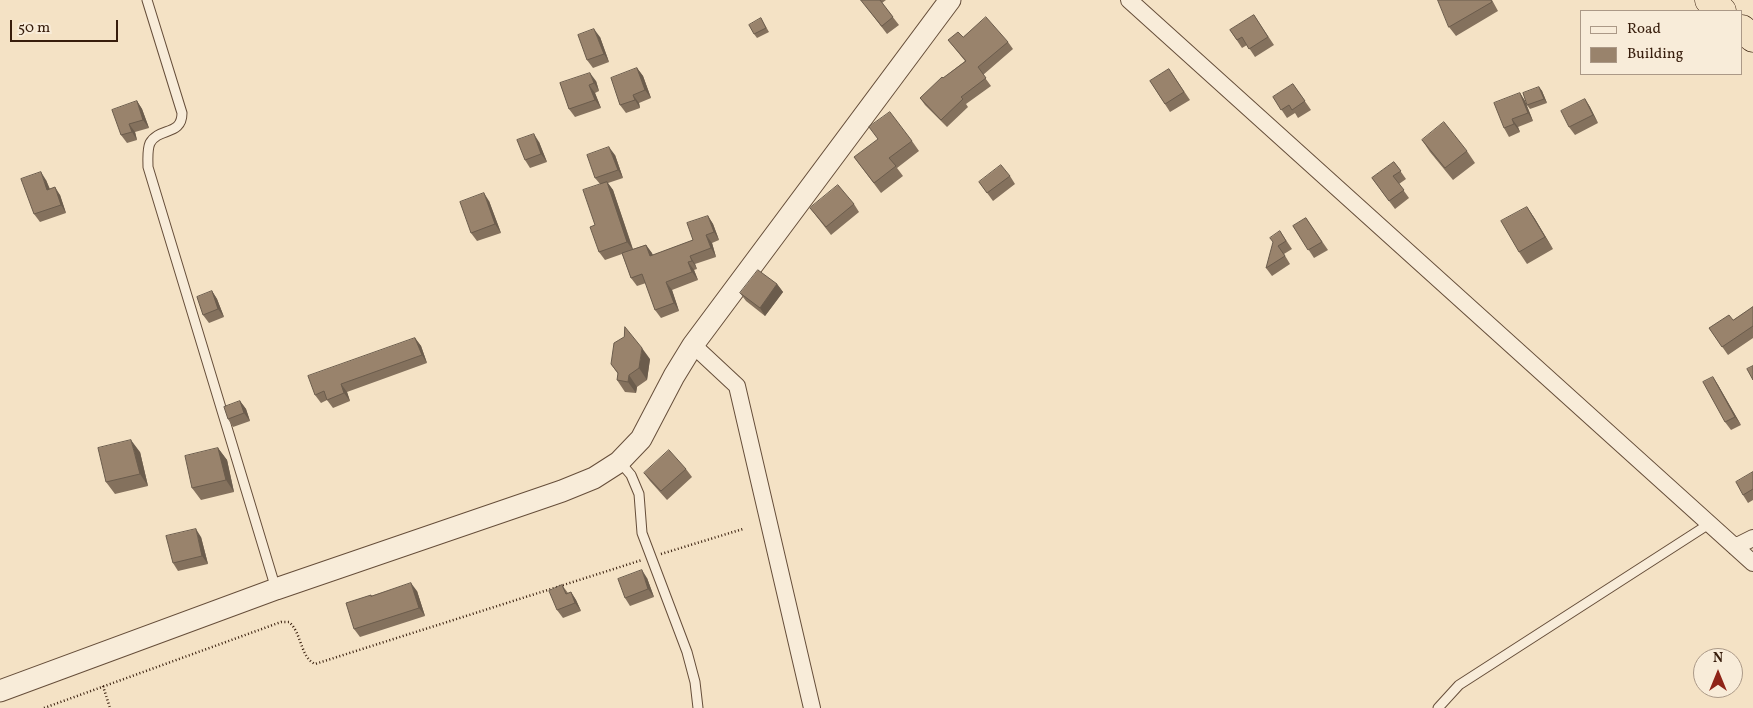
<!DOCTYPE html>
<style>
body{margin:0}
#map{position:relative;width:1753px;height:708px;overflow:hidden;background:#f4e2c5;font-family:Vollkorn,serif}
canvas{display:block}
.legend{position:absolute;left:1580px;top:10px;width:162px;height:65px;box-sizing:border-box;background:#f8ecd9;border:1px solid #ab9987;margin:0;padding:6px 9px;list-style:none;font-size:15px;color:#371d0c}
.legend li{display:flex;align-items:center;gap:10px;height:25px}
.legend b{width:25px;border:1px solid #ab9987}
.north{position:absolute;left:1693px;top:648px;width:50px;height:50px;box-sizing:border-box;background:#f8ecd9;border:1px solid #ab9987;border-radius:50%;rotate:0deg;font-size:14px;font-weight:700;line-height:20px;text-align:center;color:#371d0c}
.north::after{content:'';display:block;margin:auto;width:18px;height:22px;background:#8f2418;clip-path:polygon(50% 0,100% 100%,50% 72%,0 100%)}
.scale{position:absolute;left:10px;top:20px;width:108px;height:22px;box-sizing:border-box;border:2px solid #371d0c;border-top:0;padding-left:6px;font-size:15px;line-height:18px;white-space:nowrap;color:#371d0c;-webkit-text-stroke:4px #f8ecd9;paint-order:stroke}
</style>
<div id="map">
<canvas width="1753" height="708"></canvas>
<ul class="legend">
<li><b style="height:6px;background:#f8ecd9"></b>Road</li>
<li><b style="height:14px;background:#99836c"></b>Building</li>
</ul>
<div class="north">N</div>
<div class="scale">50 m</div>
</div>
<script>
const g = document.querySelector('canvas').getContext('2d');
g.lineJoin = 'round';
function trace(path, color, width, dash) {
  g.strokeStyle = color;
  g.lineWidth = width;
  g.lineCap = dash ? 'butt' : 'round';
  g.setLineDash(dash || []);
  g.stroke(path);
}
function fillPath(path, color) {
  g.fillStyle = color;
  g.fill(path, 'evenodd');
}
const service = new Path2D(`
 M147 0 182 113C182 136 159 127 150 143 147 150 148 159 148 167L276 589
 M620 462 631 475 639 494 642 533 687 652 695 682 698 708
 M1438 708 1459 685 1709 524`);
const minor = new Path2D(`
 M1129 0 1753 563
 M693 345 737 386 812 708
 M1735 547 1753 538`);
const tertiary = new Path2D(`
 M0 691 276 589 562 491 594 478 619 462 641 439 674 376 693 345 950 0`);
const trunk = new Path2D(`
 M1709 0 1722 11
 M1742 29 1753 38`);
trace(service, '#664e3a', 11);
trace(minor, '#664e3a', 18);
trace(tertiary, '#664e3a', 23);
trace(trunk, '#371d0c', 29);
trace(new Path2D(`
 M661 554 743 529
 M103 686 110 708
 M44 708 281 622H289C302 633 300 657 315 664L642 560`), '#371d0c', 2.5, [1, 2.5]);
trace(service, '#f8ecd9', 9);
trace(minor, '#f8ecd9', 16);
trace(tertiary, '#f8ecd9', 21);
trace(trunk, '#f4e2c5', 28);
fillPath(new Path2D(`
 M861 0H886L882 3 899 25 887 34Z
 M1438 0H1492L1498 11 1456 36 1449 27Z
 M1254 15 1274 45 1255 57 1247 45 1242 48 1230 30Z
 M761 18 769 32 757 38 754 34Z
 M600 37 609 62 593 68 587 60Z
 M963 37 1008 42 1013 49 983 75 991 86 966 104 968 107 947 127 925 105 920 98 943 78 965 61 948 40Z
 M637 68 643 76 651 98 639 103 640 108 626 113 620 105Z
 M1169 69 1190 100 1170 112 1150 81Z
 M596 81 599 91 595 93 601 108 575 117 569 109 560 83Z
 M1293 84 1311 110 1298 118 1295 113 1287 118 1273 97Z
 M1539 87 1542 91 1547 103 1530 109 1527 105Z
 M1520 93 1525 101 1533 121 1518 127 1520 132 1509 137 1504 128Z
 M1585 99 1590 107 1598 123 1575 135 1569 127Z
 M137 101 142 109 149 128 135 132 137 140 127 143 121 135Z
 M1422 140 1467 151 1475 163 1453 180 1430 152Z
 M912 141 919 151 897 168 903 176 881 193 854 157Z
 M539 142 547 162 530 168 525 160Z
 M615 155 623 178 608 183 613 190 633 249 646 245 653 255 693 240 708 216 713 224 719 240 712 243 716 257 695 264 697 269 694 270 698 280 672 290 679 311 661 318 655 310 646 283 637 286 631 278 622 254 605 260 599 252 595 225 600 184 595 178Z
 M1394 162 1406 179 1399 184 1409 198 1395 209 1372 178Z
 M1010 176 1015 184 993 201 979 182Z
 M46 180 50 189 60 195 66 213 40 222 34 214Z
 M489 201 501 233 477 241 471 233Z
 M854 204 859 212 831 235 810 208Z
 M1527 207 1535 219 1553 249 1527 264 1519 252Z
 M1306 218 1328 250 1314 258 1293 226Z
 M1280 231 1292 249 1284 254 1290 264 1272 276 1266 268Z
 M777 284 783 292 765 316 746 301 740 293Z
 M212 291 217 299 224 317 209 323 203 315Z
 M1753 307V338L1728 355 1709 328 1733 320Z
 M415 338 421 346 427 363 347 392 350 401 333 408 327 400 321 403 315 395Z
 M650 359 647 380 637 387 636 393 625 392 617 380 618 374 611 364Z
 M1713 377 1718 385 1741 425 1731 430 1725 422Z
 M240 401 246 409 250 421 233 427 228 419Z
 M218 448 227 460 234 492 201 500 192 488Z
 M140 452 148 486 115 494 106 482Z
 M686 469 692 477 667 500 650 481 644 473Z
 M1753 472V500L1748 503 1743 495Z
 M201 537 208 564 178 571 173 563Z
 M647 578 654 597 630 606 625 598Z
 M562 585 568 593 571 592 576 600 581 611 563 618 557 610Z
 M417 591 425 616 360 637 354 629 371 595 372 596Z`), '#84715d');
fillPath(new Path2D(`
 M594 29 600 37 609 62 604 54Z
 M637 68 643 76 651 98 645 90Z
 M590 73 596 81 599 91 594 83Z
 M589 85 595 93 601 108 595 100Z
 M1539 87 1542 91 1547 103 1544 99Z
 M1520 93 1525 101 1533 121 1528 113Z
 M633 95 639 103 640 108 635 100Z
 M1585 99 1590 107 1598 123 1593 115Z
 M137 101 142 109 149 128 143 120Z
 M1512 119 1518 127 1520 132 1514 124Z
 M129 124 135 132 137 140 132 132Z
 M534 134 539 142 547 162 541 154Z
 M609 147 615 155 623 178 618 170Z
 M41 172 46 180 53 198 47 190Z
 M607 182 613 190 633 250 627 242Z
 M55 187 60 195 66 213 61 205Z
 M484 193 489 201 501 233 495 224Z
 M1527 207 1535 219 1553 249 1545 237Z
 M708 216 713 224 719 240 714 232Z
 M706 235 712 243 716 257 711 248Z
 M646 245 652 253 656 264 650 256Z
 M690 256 695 264 697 269 692 261Z
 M688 262 694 270 698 280 692 272Z
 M666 282 672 290 679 311 674 303Z
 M777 284 783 292 765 316 760 308Z
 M212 291 217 299 224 317 218 309Z
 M415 338 421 346 427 363 422 355Z
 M642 348 650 359 647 380 639 368Z
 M629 375 637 387 636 393 628 382Z
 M1713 377 1718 385 1741 425 1735 417Z
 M341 384 347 392 350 401 344 393Z
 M240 401 246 409 250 421 244 413Z
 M131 440 140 452 148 486 140 474Z
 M218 448 227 460 234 492 226 480Z
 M196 529 201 537 208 564 202 556Z
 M642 570 647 578 654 597 648 589Z
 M411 583 417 591 425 616 419 608Z
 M571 592 576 600 581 611 575 603Z`), '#6b5c4c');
const building = new Path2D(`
 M861 0H880L893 17 882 26Z
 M1438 0H1491L1492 2 1449 27Z
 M1254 15 1268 37 1249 49 1242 37 1237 40 1230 30Z
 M986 17 1008 42 978 67 986 78 961 97 963 99 941 120 920 98 942 77 943 78 966 61 948 40 958 32 963 37Z
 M761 18 766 28 754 34 749 25Z
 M594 29 604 54 587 60 578 35Z
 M637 68 645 90 633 95 635 100 620 105 611 78Z
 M1169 69 1184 92 1165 104 1150 81Z
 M590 73 594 83 589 85 595 100 569 109 560 83Z
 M1293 84 1305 101 1292 110 1289 105 1281 110 1273 97Z
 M1539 87 1544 99 1527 105 1523 93Z
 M1520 93 1528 113 1512 119 1514 124 1504 128 1494 103Z
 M1585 99 1593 115 1569 127 1561 111Z
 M137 101 143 120 129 124 132 132 121 135 112 110Z
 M890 112 912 141 889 158 896 166 874 183 854 157 878 139 869 127Z
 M1444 122 1467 151 1445 168 1422 140Z
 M534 134 541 154 525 160 517 140Z
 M609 147 618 170 595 178 587 155Z
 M1394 162 1401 171 1393 176 1404 190 1389 201 1372 178Z
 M1001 165 1010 176 987 193 979 182Z
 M41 172 47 190 55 187 61 205 34 214 21 179Z
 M607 182 627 242 599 252 590 227 595 225 583 190Z
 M838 185 854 204 826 227 810 208Z
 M484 193 495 224 471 233 460 202Z
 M1527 207 1545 237 1519 252 1501 221Z
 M708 216 714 232 706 235 711 248 690 256 692 261 688 262 692 272 666 282 674 303 655 310 642 274 631 278 622 253 646 245 650 256 693 240 687 223Z
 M1306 218 1322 242 1308 250 1293 226Z
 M1280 231 1286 241 1278 246 1285 256 1266 268 1273 242 1270 238Z
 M758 270 777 284 760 308 740 293Z
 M212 291 218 309 203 315 197 297Z
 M1753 307V326L1722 347 1709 328 1729 315 1733 320Z
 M625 327 642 348 639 368 629 375 628 382 617 380 618 373 611 364 614 343 624 337Z
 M415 338 422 355 341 384 344 393 327 400 324 391 315 395 308 376Z
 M1753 366V380L1747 369Z
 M1713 377 1735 417 1725 422 1703 382Z
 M240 401 244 413 228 419 224 407Z
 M131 440 140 474 106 482 98 448Z
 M218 448 226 480 192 488 185 456Z
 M669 450 686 469 661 491 644 473Z
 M1753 472V489L1743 495 1736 482Z
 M196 529 202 556 173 563 166 536Z
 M642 570 648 589 625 598 618 579Z
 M411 583 419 608 354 629 346 603 371 595V596Z
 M562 585 566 594 571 592 575 603 557 610 549 591Z`);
fillPath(building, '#99836c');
trace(building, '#6b5c4c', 1);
</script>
